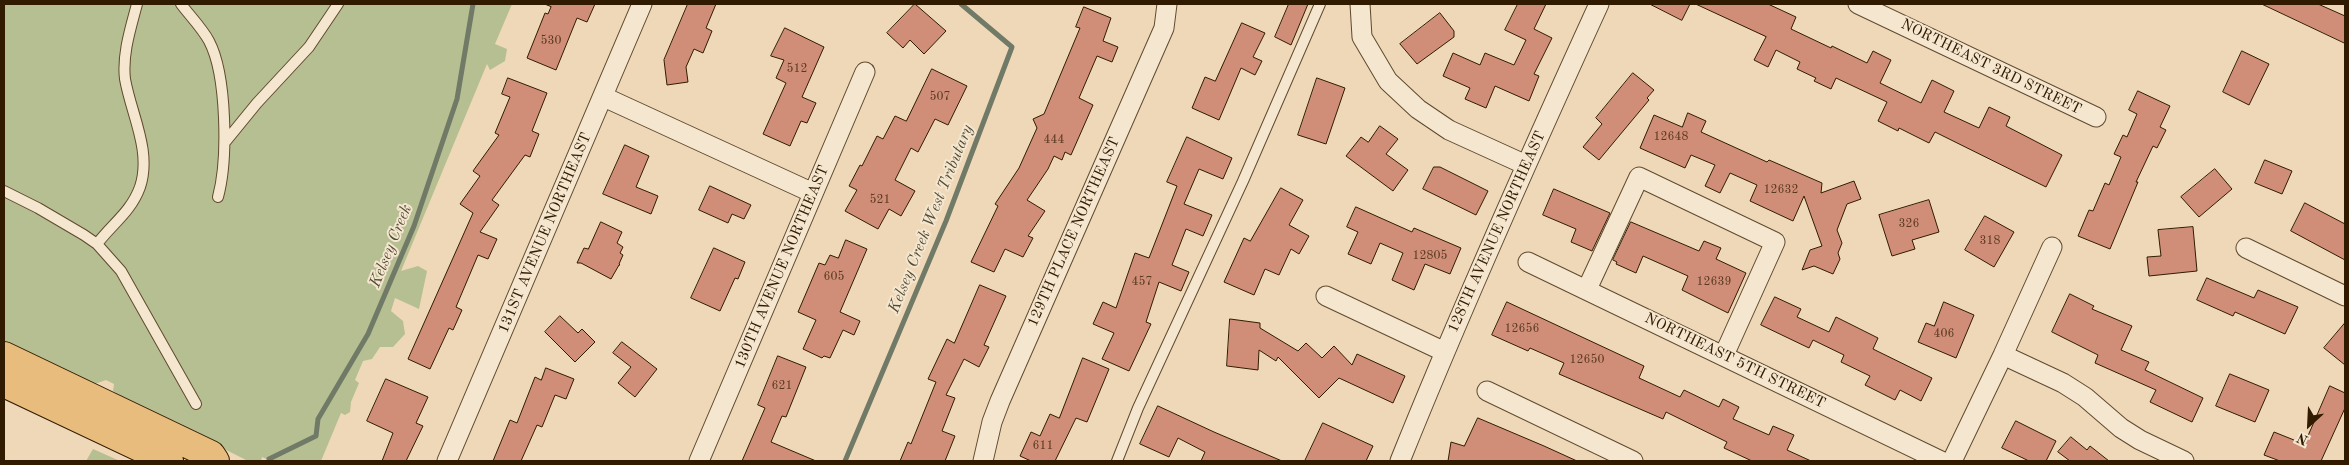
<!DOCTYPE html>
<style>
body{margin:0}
#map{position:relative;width:2349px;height:465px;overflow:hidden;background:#efd8b7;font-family:"Old Standard TT",serif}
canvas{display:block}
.frame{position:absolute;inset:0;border:5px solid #311b00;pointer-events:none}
.north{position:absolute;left:2284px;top:400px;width:50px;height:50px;-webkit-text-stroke:4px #f5e6d0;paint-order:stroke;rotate:205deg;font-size:14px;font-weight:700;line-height:20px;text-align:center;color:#311b00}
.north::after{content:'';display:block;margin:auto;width:18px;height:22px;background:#311b00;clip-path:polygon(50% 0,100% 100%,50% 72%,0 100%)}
</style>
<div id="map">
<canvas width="2349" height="465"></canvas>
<div class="frame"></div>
<div class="north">N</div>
</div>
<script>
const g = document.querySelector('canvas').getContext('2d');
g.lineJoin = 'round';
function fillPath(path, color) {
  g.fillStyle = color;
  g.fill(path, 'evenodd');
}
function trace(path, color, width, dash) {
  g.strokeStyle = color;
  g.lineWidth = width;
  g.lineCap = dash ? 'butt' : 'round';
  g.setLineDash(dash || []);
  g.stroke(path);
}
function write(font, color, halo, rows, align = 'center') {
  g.font = font + ' "Old Standard TT",serif';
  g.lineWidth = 4;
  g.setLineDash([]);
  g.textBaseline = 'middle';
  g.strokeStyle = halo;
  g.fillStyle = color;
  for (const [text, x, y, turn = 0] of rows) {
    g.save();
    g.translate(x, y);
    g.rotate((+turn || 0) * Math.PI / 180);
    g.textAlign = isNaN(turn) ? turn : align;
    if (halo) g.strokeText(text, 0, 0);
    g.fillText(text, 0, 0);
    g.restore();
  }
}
fillPath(new Path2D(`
 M4 4H512L495 44 507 49 505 61 490 70 487 64 401 271 418 266 427 271 419 309 395 298 391 311 403 321 405 334 393 347H380L372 359 363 361 355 380 359 383 351 402 350 412 345 415 341 413 321 461H271L262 457 261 461H248L125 399 113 391 114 384 106 380 92 385 4 343Z
 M93 449 120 461H86Z`), '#b6bf91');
trace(new Path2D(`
 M269 459 316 436 318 419 368 334 414 226 457 99 473 4
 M845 461 946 221 1012 47 961 4`), '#707a67', 5);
const building = new Path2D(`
 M545 4H595L587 22 577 18 556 70 527 58 545 13 548 14 551 7Z
 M688 4H716L706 28 712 31 703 53 694 49 686 67 688 82 667 85 664 60Z
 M915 4 946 31 924 54 910 40 903 48 887 33Z
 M1289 4H1308L1291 45 1275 37Z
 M1518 4H1546L1534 29 1552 38 1534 74 1539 76 1529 101 1495 86 1486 108 1465 99 1470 88 1443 76 1453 53 1480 65 1485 53 1514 65 1526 40 1505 30Z
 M1650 4H1690L1682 20Z
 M1696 4H1768L1796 17 1791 29 1831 48 1832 46 1867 63 1873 51 1891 60 1880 83 1921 103 1932 80 1954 91 1944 112 1979 128 1989 107 2010 117 2006 126 2062 155 2046 187 1935 132 1929 143 1899 128 1898 131 1878 121 1887 102 1836 78 1831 89 1814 81 1816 78 1797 69 1800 62 1776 50 1768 67 1754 60 1766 37Z
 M2262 4H2318L2345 16V43Z
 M1084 7 1111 18 1103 41 1118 47 1112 62 1097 56 1079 98 1093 105 1071 155 1065 152 1062 160 1054 156 1048 169 1027 200 1045 211 1028 236 1033 238 1023 257 1005 249 994 272 971 262 998 206 995 204 1019 168 1037 128 1033 119 1044 114 1080 28 1076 27Z
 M1440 13 1454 31V37L1417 64 1400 44Z
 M1242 23 1265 33 1253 57 1262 61 1255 75 1241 68 1219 120 1192 108 1205 77 1215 81Z
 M785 28 824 47 802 97 816 103 807 123 801 121 790 146 763 134 786 83 776 78 784 60 771 56Z
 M2242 51 2269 64 2249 105 2223 92Z
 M932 69 967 86 948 125 935 119 918 152 911 148 895 180 915 191 901 216 889 209 878 229 845 211 857 190 849 186 860 165 862 166 877 136 883 139 895 116 906 121Z
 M1633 73 1654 90 1647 98 1649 100 1599 160 1583 147 1602 124 1596 118Z
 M508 78 547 93 532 131 539 134 530 157 525 155 492 200 499 205 480 232 497 239 488 259 478 255 456 307 462 310 453 330 449 328 430 369 408 359 473 213 460 204 480 176 473 171 499 135 495 133 510 97 502 94Z
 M1317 78 1345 88 1326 144 1298 135Z
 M2138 91 2170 106 2160 127 2166 130 2157 148 2153 146 2136 182H2138L2110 249 2078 236 2089 210 2093 211 2105 183 2109 185 2121 157 2114 154 2123 135 2127 137 2137 114 2129 110Z
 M1688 113 1706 121 1701 132 1767 162 1769 160 1822 183 1821 193 1854 181 1861 199 1847 204 1837 230 1842 243 1838 253 1840 259 1833 274 1814 266 1802 270 1810 250 1822 246 1804 196 1793 221 1750 201 1757 185 1730 173 1720 193 1705 186 1715 165 1691 155 1685 168 1640 148 1654 115 1682 127Z
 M1380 126 1398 139 1386 154 1408 170 1393 191 1346 156 1361 137 1368 142Z
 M1187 137 1232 158 1223 179 1199 169 1184 204 1212 215 1203 236 1186 229 1172 265 1189 272 1181 291 1159 282 1146 322 1151 324 1129 371 1102 359 1114 333 1093 324 1103 302 1116 308 1135 253 1149 258 1177 186 1167 182Z
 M625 145 649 156 636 187 658 196 651 214 603 194Z
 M2265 160 2292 171 2282 194 2255 183Z
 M1434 167H1440L1488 191 1476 215 1423 189Z
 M2215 169 2232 189 2199 217 2181 197Z
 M710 186 751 205 744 219 732 214 728 223 699 210Z
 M1281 188 1303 200 1289 225 1309 236 1299 254 1291 249 1279 275 1265 269 1254 295 1224 282 1244 238 1250 241Z
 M1554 189 1610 213 1592 251 1571 242 1576 229 1543 215Z
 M1929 200 1939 232 1912 240 1915 249 1892 256 1879 215Z
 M2305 203 2345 224V260L2291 231Z
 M1356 207 1412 232 1414 228 1461 248 1450 274 1425 264 1414 290 1392 280 1403 253 1380 243 1371 264 1348 254 1358 232 1347 227Z
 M1985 216 2014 232 1994 267 1965 250Z
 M601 222 622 232 617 243 623 247 620 253 623 255 619 264 620 265H619L611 279 581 263H577L584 248 588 249Z
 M1631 222 1699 251 1704 241 1721 248 1716 259 1746 273 1728 313 1682 290 1688 276 1643 256 1636 273 1616 264 1617 262 1613 260Z
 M2193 227 2197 271 2149 276 2147 257 2161 256 2158 230Z
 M846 240 867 249 840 312 860 321 854 335 843 330 830 358 824 356 822 358 803 349 816 320 798 312 819 263 825 265 830 255 838 258Z
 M714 248 745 262 738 279 735 278 720 311 691 298Z
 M2207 278 2254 298 2258 290 2298 307 2285 334 2235 312 2233 316 2197 300Z
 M980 285 1006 296 984 345 989 347 979 367 964 359 946 395 955 398 942 431 955 436 945 461H900L908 442 911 444 936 382 928 379 947 339 954 343Z
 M2070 294 2094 306 2092 309 2132 326 2121 350 2149 362 2145 370 2203 398 2192 422 2150 402 2156 390 2095 363 2098 355 2052 332Z
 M1775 297 1801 309 1797 317 1829 332 1836 317 1878 338 1873 349 1932 378 1921 401 1900 390 1895 400 1865 385 1870 376 1841 362 1844 355 1813 340 1809 348 1761 325Z
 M1507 302 1644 366 1639 378 1680 397 1684 390 1719 407 1723 399 1739 407 1733 419 1769 435 1773 426 1794 435 1787 450 1811 461H1752L1724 448 1727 442 1666 412 1663 419 1559 374 1564 363 1530 348 1528 351 1492 335Z
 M1944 302 1974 315 1956 358 1918 342 1926 323 1934 326Z
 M560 316 578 333 582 329 595 342 575 362 545 332Z
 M1230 319 1260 323V328L1298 351 1306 343 1322 358 1334 346 1352 365 1357 354 1405 376 1393 403 1339 378 1319 398 1278 357 1276 361 1259 350 1258 370 1227 366Z
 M2345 323V365L2324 348Z
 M622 342 657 369 635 397 618 383 631 367 613 353Z
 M778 356 806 367 786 417 782 416 771 442 816 461H742L765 408 758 405Z
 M1083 358 1109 369 1087 422 1076 418 1055 461H1031L1020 456 1031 432 1040 436 1050 414 1059 418Z
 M546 368 574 379 566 399 555 395 542 427 537 425 521 461H493L510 420 517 423 535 377 541 380Z
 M2230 374 2269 390 2255 422 2216 406Z
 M386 379 428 397 416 423 423 426 406 461H382L393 433 367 421Z
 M2330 386 2345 393V408L2321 461H2280L2264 455 2274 432 2304 444Z
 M1158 406 1214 432 1282 461H1201L1205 452 1178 438 1169 457 1140 444Z
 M1478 418 1544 446 1577 461H1448L1451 442 1464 446Z
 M2016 421 2056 441 2046 461H2029L2002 448Z
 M1323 423 1373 446 1366 461H1305Z
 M2071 437 2087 450 2090 446 2109 461H2070L2058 452Z`);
fillPath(building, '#d08e78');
trace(building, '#311b00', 1);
const service = new Path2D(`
 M181 4C190 16 202 28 209 41 227 75 228 160 218 197
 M226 141 257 103 309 47 338 4
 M4 191 38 208 84 235 97 244 121 271 196 404
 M97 244C112 224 131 212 140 187 152 151 131 114 125 79 122 54 131 27 137 4
 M1117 461 1138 408 1243 181 1320 4`);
const minor = new Path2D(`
 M1360 4 1362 37 1388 81 1418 109 1449 130 1526 165
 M1858 4 2096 117
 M604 97 813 193
 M2246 248 2345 296
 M1528 262 1941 461
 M1587 289 1639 177 1775 242 1724 355
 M1326 296 1445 352
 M2003 355 2063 383 2085 397 2121 428 2140 440 2184 461
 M1487 391 1633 461
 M447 461 642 4
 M699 461 865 72
 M983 461 992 422 1000 401 1164 28 1167 4
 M1400 461C1462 307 1530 155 1599 4
 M1952 461 2003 355 2052 247`);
const primary = new Path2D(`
 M4 356 211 455 215 461
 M4 383 169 461`);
trace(service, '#604a2e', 12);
trace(minor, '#604a2e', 21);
trace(primary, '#311b00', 30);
trace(service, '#f5e6d0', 10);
trace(minor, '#f5e6d0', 19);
trace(primary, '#e8bc7c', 28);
write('12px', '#59381e', null, [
 ["530",551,41],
 ["512",797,69],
 ["507",940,97],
 ["12648",1671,137],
 ["444",1054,140],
 ["12632",1781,190],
 ["521",880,200],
 ["326",1909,224],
 ["318",1990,241],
 ["12805",1430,256],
 ["605",834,277],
 ["457",1142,282],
 ["12639",1714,282],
 ["12656",1522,329],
 ["406",1944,334],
 ["12650",1587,360],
 ["621",782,386],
 ["611",1043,446]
]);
write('15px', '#311b00', '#f5e6d0', [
 ["NORTHEAST 3RD STREET",1991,67,26],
 ["129TH PLACE NORTHEAST",1074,232,-66],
 ["128TH AVENUE NORTHEAST",1497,232,-66],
 ["131ST AVENUE NORTHEAST",545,233,-67],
 ["130TH AVENUE NORTHEAST",782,267,-67],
 ["NORTHEAST 5TH STREET",1735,361,26]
]);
write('italic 16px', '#504b34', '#f5e6d0', [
 ["Kelsey Creek West Tributary",931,219,-68],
 ["Kelsey Creek",391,246,-68]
]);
</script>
